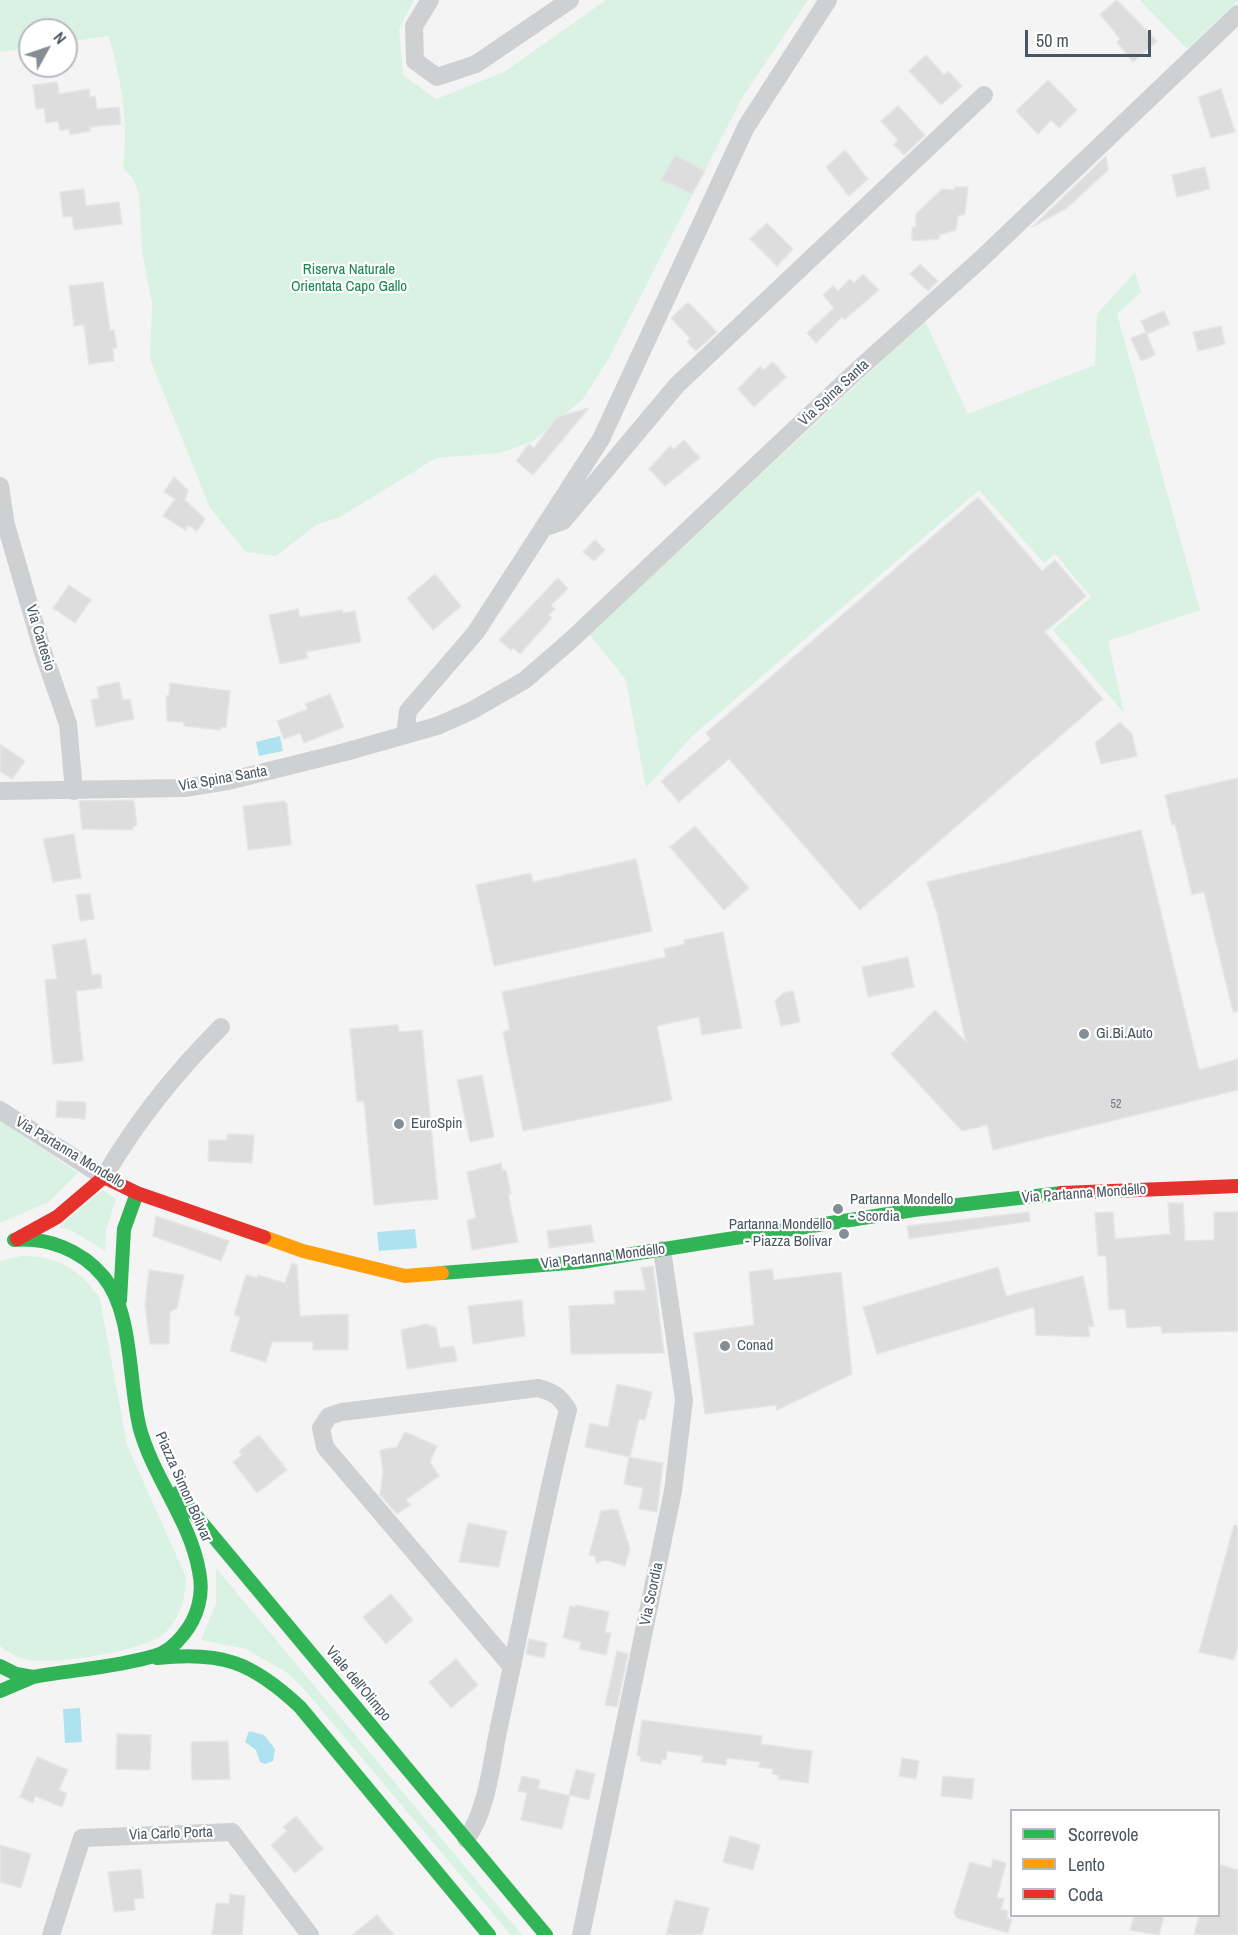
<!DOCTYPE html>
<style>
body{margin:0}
#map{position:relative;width:1238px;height:1935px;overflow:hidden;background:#f4f4f4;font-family:"Archivo Narrow",sans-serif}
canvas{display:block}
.legend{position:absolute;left:1010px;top:1809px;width:210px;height:108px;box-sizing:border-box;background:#fff;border:2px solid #b7bbc0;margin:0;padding:8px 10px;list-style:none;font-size:18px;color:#4a5661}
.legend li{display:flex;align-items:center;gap:12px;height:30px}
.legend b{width:30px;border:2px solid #b7bbc0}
.north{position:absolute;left:18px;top:18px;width:60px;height:60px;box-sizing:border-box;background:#fff;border:2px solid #b7bbc0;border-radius:50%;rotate:50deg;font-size:16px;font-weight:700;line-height:24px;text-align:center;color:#4a5661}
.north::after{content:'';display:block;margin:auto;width:21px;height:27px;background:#868d94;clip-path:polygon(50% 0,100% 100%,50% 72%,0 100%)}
.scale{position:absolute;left:1025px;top:30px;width:126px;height:27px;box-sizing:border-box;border:3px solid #4a5661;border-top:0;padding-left:8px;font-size:18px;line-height:21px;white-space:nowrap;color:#4a5661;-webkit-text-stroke:4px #fff;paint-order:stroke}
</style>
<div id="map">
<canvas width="1238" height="1935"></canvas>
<ul class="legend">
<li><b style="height:8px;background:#30b455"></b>Scorrevole</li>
<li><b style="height:8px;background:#ff9f0a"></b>Lento</li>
<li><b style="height:8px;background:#e5322d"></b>Coda</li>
</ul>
<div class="north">N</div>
<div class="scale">50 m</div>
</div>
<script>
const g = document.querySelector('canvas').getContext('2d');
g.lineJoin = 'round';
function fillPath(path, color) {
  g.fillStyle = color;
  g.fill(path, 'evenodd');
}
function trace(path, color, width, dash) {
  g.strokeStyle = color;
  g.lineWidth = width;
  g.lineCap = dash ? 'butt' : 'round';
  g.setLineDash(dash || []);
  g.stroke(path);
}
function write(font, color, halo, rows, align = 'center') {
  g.font = font + ' "Archivo Narrow",sans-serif';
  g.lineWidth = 4.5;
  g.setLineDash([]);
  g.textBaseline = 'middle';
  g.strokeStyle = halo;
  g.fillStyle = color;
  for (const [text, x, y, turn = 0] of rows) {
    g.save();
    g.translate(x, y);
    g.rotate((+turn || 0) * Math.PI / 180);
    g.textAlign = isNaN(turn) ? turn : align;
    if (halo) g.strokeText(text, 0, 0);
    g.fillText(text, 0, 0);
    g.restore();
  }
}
fillPath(new Path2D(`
 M0 0H414L399 29 403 75 436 99 504 72 606 0H808L742 98 609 358 583 399 533 441 500 453 436 458 340 517 316 525 276 556 246 552 210 508 150 359 152 304 142 251 139 194 133 179 123 167C129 121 121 81 109 36L66 42V30H30V48L0 52Z
 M1140 0H1238V1L1187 49Z
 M1135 272 1141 292 1117 314 1200 610 1108 641 1124 713 1053 630 1091 597 1055 554 1044 563 979 490 691 737 646 788 626 680 589 634 925 321 968 414 1095 365 1097 314Z
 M0 1120 78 1173 49 1202 0 1223Z
 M103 1190 116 1199 106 1230 105 1251 71 1230 59 1227Z
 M21 1256C57 1255 80 1269 100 1299L127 1445 186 1577C186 1597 180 1617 166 1632 147 1651 56 1665 29 1660 19 1659 8 1652 0 1646V1261Z
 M216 1568 522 1935H511L303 1688 286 1672 246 1649 201 1640 216 1603Z`), '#d9f2e3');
fillPath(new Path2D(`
 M280 736 283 751 259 756 256 742Z
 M415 1229 417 1248 379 1251 377 1232Z
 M80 1708 82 1742 65 1743 63 1709Z
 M249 1731 264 1735 275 1749 273 1761 265 1764 260 1762 256 1750 245 1742Z`), '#aee2f0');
const building = new Path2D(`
 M1117 0 1157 41 1133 62 1117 42 1120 39 1100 14Z
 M926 55 944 75 948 71 962 86 941 105 909 71Z
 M1048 80 1077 110 1059 128 1051 120 1038 134 1016 111Z
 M57 82 59 94 89 89 90 97 95 96 97 109 119 107 121 124 90 127V131L70 135 69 129 60 131 58 121 46 123 44 108 36 109 33 85Z
 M1221 89 1235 132 1211 138 1198 97Z
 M898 106 925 135 904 155 894 145 898 140 881 121Z
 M845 150 868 179 849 196 826 167Z
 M675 155 705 171 692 194 661 180Z
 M1106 156 1108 170 1067 208 1032 227Z
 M1205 167 1210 189 1177 197 1172 175Z
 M954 187H968L965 214 958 216 956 230 939 235V239L912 241V227H916V214L942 189 954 190Z
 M84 189 86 206 119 202 122 224 74 230 72 216 63 217 60 192Z
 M767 223 793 249 777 266 750 239Z
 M920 264 938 281 928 291 910 274Z
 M863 274 879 290 844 320 842 317 816 343 807 333 834 308 823 295 833 286 838 291 850 279 854 283Z
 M103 282 110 330H114L117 348H113L114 361 89 364 84 325 74 326 69 286Z
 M688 302 717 332 696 351 687 342 690 338 671 318Z
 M1164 311 1170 324 1147 334 1141 321Z
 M1221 326 1225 344 1198 351 1193 332Z
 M1146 332 1155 355 1141 361 1131 338Z
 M773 362 786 377 754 407 738 389 760 366 763 370Z
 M589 408 533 475 516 461 529 444 534 448 557 417Z
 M684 440 700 458 665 486 649 469 670 446 674 449Z
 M174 477 188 490 185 500 205 519 197 531 188 525 185 530 163 516 175 499 164 492Z
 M978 497 1042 571 1055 560 1086 596 1045 632 1103 699 860 910 729 759 679 802 661 781 711 739 706 733Z
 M595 540 605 550 594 561 583 552Z
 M435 574 461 606 433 630 407 598Z
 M558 578 568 589 551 605 555 609 549 615 552 618 520 654 513 648 511 650 499 640Z
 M69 585 91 600 75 623 53 608Z
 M298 609 300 617 342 610 343 613 355 611 361 642 306 652 308 658 280 664 269 615Z
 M119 682 123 700 130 699 134 719 96 727 91 700 99 698 97 687Z
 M170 683 230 691 226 727H221V730L184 726V722L167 721 166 696H169Z
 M330 694 344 727 304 743 300 733 284 739 277 721 308 709 305 704Z
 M1120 722 1132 734 1137 756 1101 764 1095 743Z
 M0 744 25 761 12 779 0 771Z
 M1238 778V1011L1233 1012 1204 892 1192 895 1175 824 1172 825 1165 795Z
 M134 800 137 826H133V830L82 829 79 801Z
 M284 801 287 804 291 845 248 850 243 806Z
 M695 826 749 888 724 910 670 847Z
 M1141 830 1199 1070 1238 1059V1090L993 1150 987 1125 962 1131 891 1054 935 1010 966 1042 937 913 927 882Z
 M74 834 81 878 53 882 43 839Z
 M636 859 652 931 494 966 476 885 531 873 533 882Z
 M90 894 94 919 80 921 76 895Z
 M723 932 742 1028 702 1035 699 1017 657 1026 672 1100 523 1131 503 1032 510 1030 502 992 666 957 664 949 685 944 684 940Z
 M86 939 92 975 101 974 102 988 76 991 83 1061 53 1064 45 980 57 979 52 945Z
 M908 957 914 987 868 997 862 967Z
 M793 991 800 1022 781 1026 775 1001 783 993Z
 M398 1025 399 1032 422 1030 438 1199 374 1205 364 1101 357 1102 350 1029Z
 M482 1075 494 1137 470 1142 457 1080Z
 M57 1101 86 1102 85 1119 56 1117Z
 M227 1134 254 1135 252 1163 208 1161 209 1140H227Z
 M501 1163 503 1171 506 1170 511 1194H508L518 1242 472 1250 467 1221 476 1217 467 1172Z
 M1168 1203H1183L1185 1241 1214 1240V1212H1238V1331L1162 1333 1161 1326 1127 1328 1125 1309 1109 1310 1106 1256H1098L1095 1213 1113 1212 1115 1239 1170 1234Z
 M1029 1212 1030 1221 909 1239 907 1226Z
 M156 1216 229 1241 221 1261 153 1236Z
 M591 1225 594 1242 549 1248 547 1231Z
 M292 1263 297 1265 300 1316 348 1314V1350H313V1342H272L266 1362 230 1351 240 1317 234 1315 246 1275 257 1278 258 1275 285 1283Z
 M653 1266 664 1353 571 1354 569 1306 615 1304 614 1291 646 1290 641 1268Z
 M998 1267 1006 1296 1083 1276 1094 1326 1088 1327 1090 1337 1036 1335 1034 1307 877 1354 863 1307Z
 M772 1269 774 1280 841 1272 852 1374 777 1410 776 1405 705 1414 694 1333 754 1325 749 1272Z
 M149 1270 184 1275 177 1308 170 1312 169 1344H150L145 1305Z
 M522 1300 525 1336 473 1344 468 1306Z
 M426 1324 436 1328 440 1348 454 1346 457 1361 407 1369 401 1330Z
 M617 1384 652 1392 645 1420 639 1419 630 1457 585 1447 590 1423 608 1427Z
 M405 1432 437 1446 430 1462 439 1476 406 1500 410 1505 397 1514 380 1495 383 1472 380 1450 397 1447Z
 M259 1435 287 1470 257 1493 233 1462 242 1455 239 1451Z
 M629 1457 663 1463 657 1512 639 1509 643 1488 624 1484Z
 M612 1509 618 1511 630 1549 625 1566 606 1560 596 1563 595 1556 589 1555 601 1511Z
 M468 1523 507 1531 499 1567 459 1562Z
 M1234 1525 1238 1526V1645L1234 1660 1199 1652Z
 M391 1594 413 1620 386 1644 363 1617Z
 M576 1605 609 1612 605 1632 611 1633 606 1655 579 1649 581 1642 563 1638 570 1606 576 1607Z
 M529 1639 547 1643 544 1658 526 1654Z
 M617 1651 628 1654 617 1707 605 1705Z
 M456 1659 478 1685 451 1708 429 1682Z
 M642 1720 762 1736 761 1744 812 1751 808 1783 778 1779 779 1775 772 1774 773 1769 759 1767 760 1762 727 1758 726 1765 702 1762 703 1756 667 1751 666 1760 662 1759 661 1764 640 1761 641 1756H637Z
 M117 1734 151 1735 150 1770 116 1769Z
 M228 1741 230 1779 192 1780 191 1742Z
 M37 1757 68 1770 59 1790 67 1793 62 1807 35 1796 33 1803 20 1797Z
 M902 1758 919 1761 916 1779 899 1776Z
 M576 1769 595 1774 589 1800 569 1795Z
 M522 1776 540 1780 538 1788 570 1796 562 1829 521 1820 527 1793 518 1791Z
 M943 1776 974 1779 972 1799 941 1796Z
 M296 1816 323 1849 295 1873 271 1845 287 1831 283 1827Z
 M730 1836 760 1845 753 1870 723 1862Z
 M0 1845 31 1854 21 1888 0 1882Z
 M993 1859 1006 1863 997 1897 1004 1899 1001 1909 1008 1911 1007 1918 1012 1919 1008 1933 957 1918 954 1913 970 1862 991 1868Z
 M1218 1864 1238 1870V1935H1194L1199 1916H1218Z
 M141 1869 144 1898 134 1899 135 1910 114 1912 108 1872Z
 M230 1894 245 1896 242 1935H212L216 1903 229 1904Z
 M675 1900 709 1908 702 1935H666Z
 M377 1915 394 1935H352Z
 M1134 1916H1164L1159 1935 1130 1930Z`);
fillPath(building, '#ddddde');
trace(building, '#e5e6e7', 1.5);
trace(new Path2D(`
 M430 0 414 26 415 61 437 77 476 64 570 0
 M0 486 6 525 43 652 68 724 74 791
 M543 528 563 521 677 385 984 95
 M405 735 408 711 476 632 601 439 746 127 828 0
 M0 791 184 788 228 781 345 752 437 726 471 711 525 680 571 640 851 376 980 260 1238 14
 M0 1110 104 1177C136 1122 176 1072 221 1027
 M466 1839C488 1811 492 1757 500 1722 523 1618 542 1513 568 1410 560 1396 553 1392 538 1388L342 1412 329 1416 321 1428 325 1447 512 1667
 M51 1935 82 1838 232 1832 310 1935
 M581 1935 673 1491 684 1400 662 1250`), '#ced0d2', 18);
trace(new Path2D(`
 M442 1273 581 1262 914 1210 1062 1193
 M120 1300 124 1229 137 1193
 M177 1493 546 1935
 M157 1658C222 1651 252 1662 300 1707L489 1935
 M0 1666 16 1674 33 1677C72 1670 117 1667 154 1656 165 1653 176 1644 183 1635 198 1617 204 1594 199 1571 190 1520 154 1479 140 1429 128 1383 134 1313 103 1276 81 1250 48 1237 14 1240
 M0 1691 33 1677`), '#30b455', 14);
trace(new Path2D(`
 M264 1237 303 1251 405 1276 442 1273`), '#ff9f0a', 14);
trace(new Path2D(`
 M1062 1193 1238 1186
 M17 1239 57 1217 104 1177 137 1193 264 1237`), '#e5322d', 14);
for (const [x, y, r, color] of [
 [1084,1034,6,"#868d94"],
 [399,1124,6,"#868d94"],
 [838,1209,6,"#868d94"],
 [844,1234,6,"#868d94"],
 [725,1346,6,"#868d94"]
]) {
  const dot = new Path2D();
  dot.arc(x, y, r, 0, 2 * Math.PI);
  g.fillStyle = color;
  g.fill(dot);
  trace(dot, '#fff', 2);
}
write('12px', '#707881', null, [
 ["52",1116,1105]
]);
write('15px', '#17864f', '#fff', [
 ["Riserva Naturale",349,270],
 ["Orientata Capo Gallo",349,287]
]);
write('15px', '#4a5661', '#fff', [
 ["Via Spina Santa",834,393,-43],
 ["Via Cartesio",40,638,73],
 ["Via Spina Santa",223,779,-10],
 ["Via Partanna Mondello",70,1153,31],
 ["Via Partanna Mondello",1084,1194,-4],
 ["Via Partanna Mondello",603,1257,-7],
 ["Piazza Simon Bolivar",183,1487,66],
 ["Via Scordia",652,1594,-78],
 ["Viale dell'Olimpo",358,1684,50],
 ["Via Carlo Porta",171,1834,-2]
]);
write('15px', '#4a5661', '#fff', [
 ["Gi.Bi.Auto",1096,1034],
 ["EuroSpin",411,1124],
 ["Partanna Mondello",850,1200],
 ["- Scordia",850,1217],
 ["Partanna Mondello",832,1225,"right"],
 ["- Piazza Bolivar",832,1242,"right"],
 ["Conad",737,1346]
], 'left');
</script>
